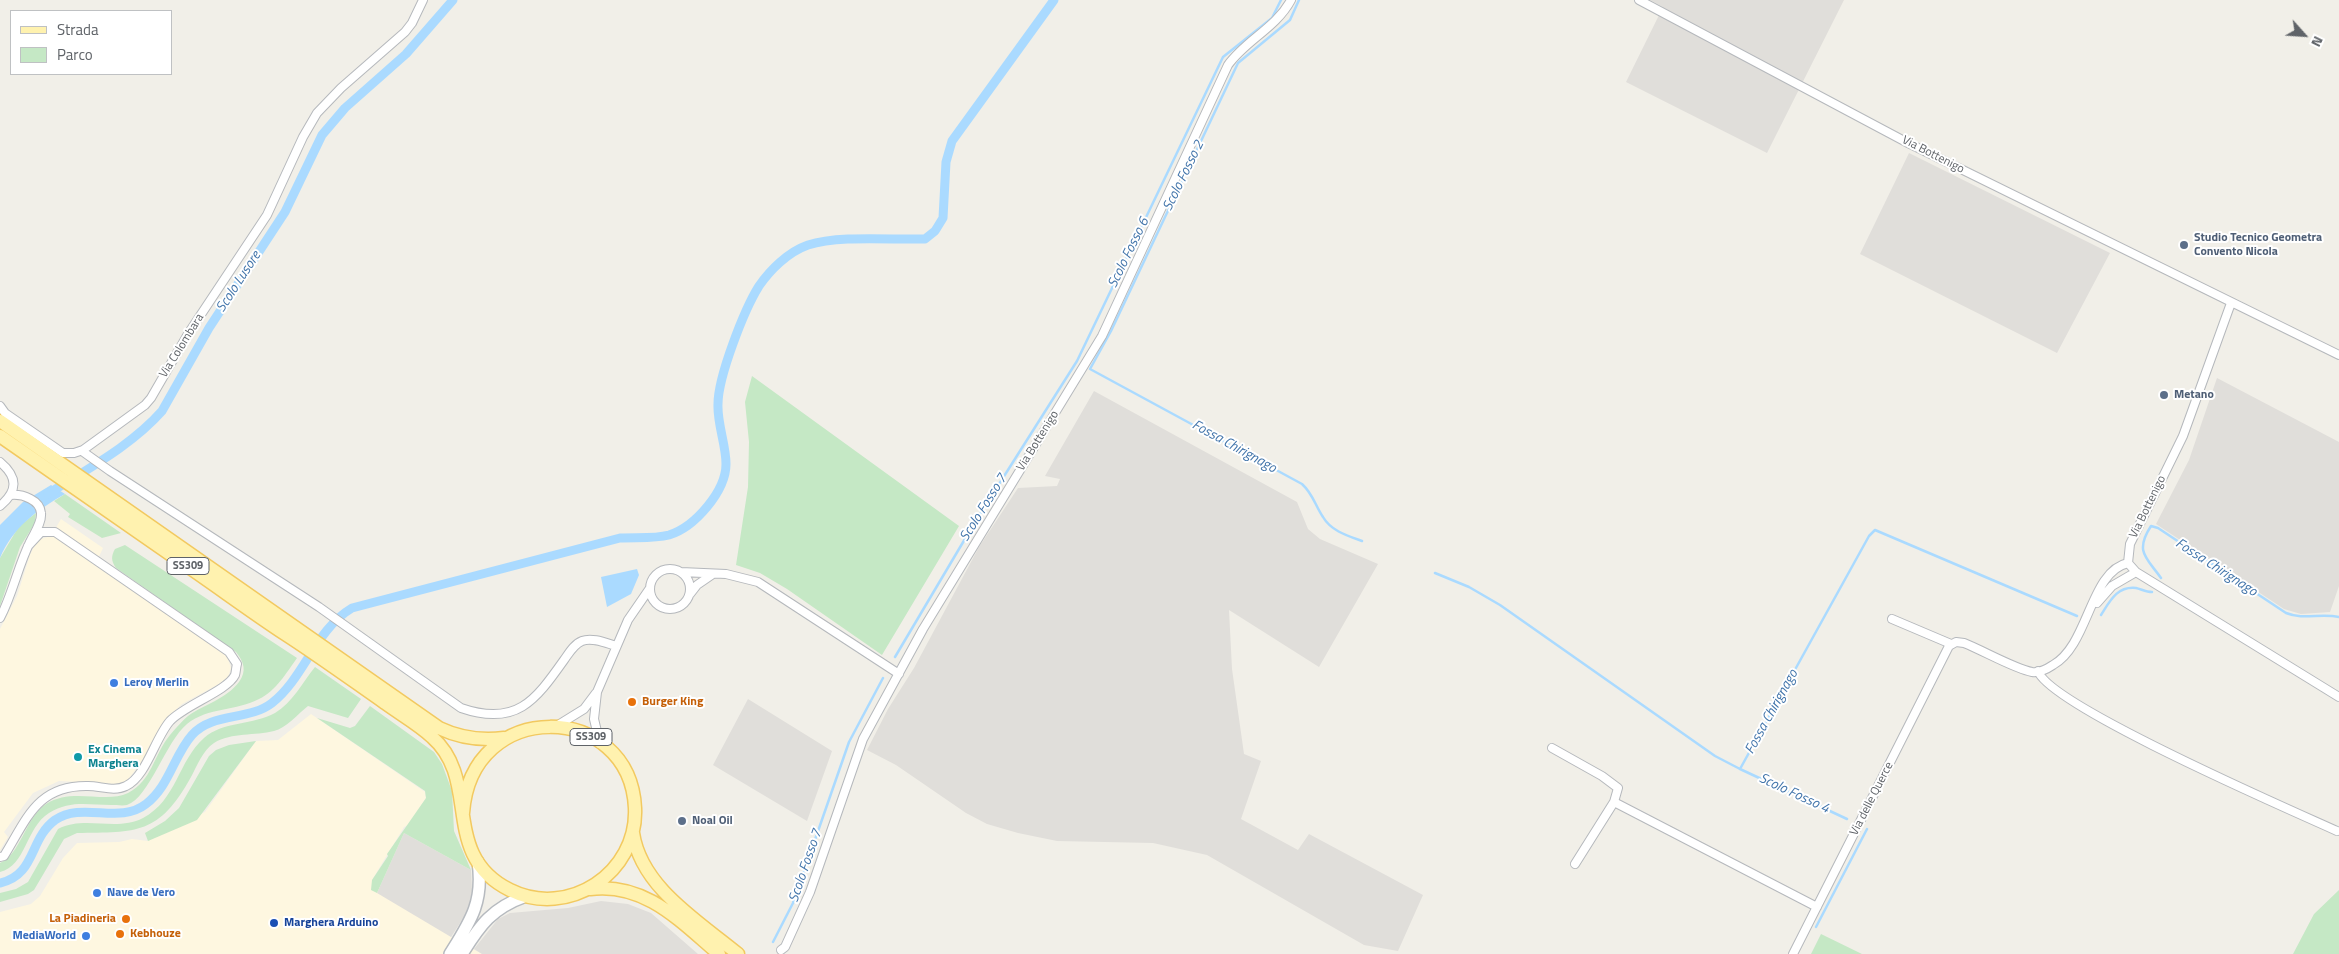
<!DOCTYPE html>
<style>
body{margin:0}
#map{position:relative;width:2339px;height:954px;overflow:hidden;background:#f1efe8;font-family:"Titillium Web",sans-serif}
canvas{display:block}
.legend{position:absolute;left:10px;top:10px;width:162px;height:65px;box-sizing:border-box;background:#fff;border:1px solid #bfc1c3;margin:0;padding:6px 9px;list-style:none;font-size:15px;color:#5f6368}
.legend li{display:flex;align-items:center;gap:10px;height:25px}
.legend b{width:25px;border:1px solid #bfc1c3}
.north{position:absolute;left:2279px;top:10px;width:50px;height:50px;-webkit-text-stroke:4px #fff;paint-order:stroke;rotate:116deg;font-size:14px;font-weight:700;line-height:20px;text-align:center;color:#5f6368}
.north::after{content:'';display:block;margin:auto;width:18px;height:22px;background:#5f6368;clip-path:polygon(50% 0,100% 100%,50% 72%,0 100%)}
</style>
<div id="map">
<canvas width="2339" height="954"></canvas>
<ul class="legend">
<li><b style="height:6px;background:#fff2af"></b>Strada</li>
<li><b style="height:14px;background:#c5e8c5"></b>Parco</li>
</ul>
<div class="north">N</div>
</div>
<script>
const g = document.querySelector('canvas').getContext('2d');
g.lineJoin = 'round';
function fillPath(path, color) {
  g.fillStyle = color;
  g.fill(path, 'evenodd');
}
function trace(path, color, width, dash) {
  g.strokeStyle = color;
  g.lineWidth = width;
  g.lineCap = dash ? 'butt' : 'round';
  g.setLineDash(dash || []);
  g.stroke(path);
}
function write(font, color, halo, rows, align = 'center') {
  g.font = font + ' "Titillium Web",sans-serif';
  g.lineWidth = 4;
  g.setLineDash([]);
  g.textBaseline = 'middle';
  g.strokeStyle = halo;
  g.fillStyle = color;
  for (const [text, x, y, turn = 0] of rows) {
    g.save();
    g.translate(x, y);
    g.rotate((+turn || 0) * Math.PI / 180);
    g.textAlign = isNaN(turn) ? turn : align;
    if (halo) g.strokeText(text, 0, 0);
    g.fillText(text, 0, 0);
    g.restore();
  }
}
fillPath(new Path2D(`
 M61 519 103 548 95 565 227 656 231 668 228 677 219 684 182 704 169 716 142 761 127 781 117 784 59 781 33 793 4 832 8 837 0 850V629L17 596 30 555 37 540 51 536Z
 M311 714 425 792 426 798 408 825 404 827 372 880 451 937 482 954H0V912L31 904 40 896 63 858 77 843 119 842 132 839 148 841 205 812 256 741 278 740Z`), '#fef7e0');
fillPath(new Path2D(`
 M1650 0H1844L1767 153 1626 82 1663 7Z
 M1909 153 2110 253 2057 353 1860 254Z
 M2217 378 2339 442V586L2330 612 2301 614 2284 609 2156 524 2189 460Z
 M1094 391 1297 502 1308 529 1320 539 1378 564 1319 667 1229 610 1232 669 1244 754 1261 761 1241 819 1298 850 1309 834 1423 895 1398 951 1364 945 1207 855 1153 843 1057 841 1018 833 987 824 966 813 896 765 867 750 888 709 914 668 979 547 1018 488 1057 486 1060 479 1045 476Z
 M748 699 832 751 807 821 713 765Z
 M404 833 471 870 472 890 469 909 451 937 377 893Z
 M601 901 628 904 651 913 698 954H482L474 949 498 919 510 913 568 908Z`), '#e0deda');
fillPath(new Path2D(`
 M752 376 959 526 882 655 787 589 760 573 736 565 748 487 749 442 745 402Z
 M65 494 121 533 102 538 68 517 70 514 54 501Z
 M36 513 35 523 20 547 0 606V558L19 526Z
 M125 545 297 658C287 672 276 691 259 699 237 711 208 707 187 724 166 741 149 798 127 805 123 806 116 805 111 805 88 805 70 800 49 813 26 827 26 866 0 872V863C21 854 25 818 46 804 72 787 105 804 128 793 152 781 154 754 170 735 175 729 182 721 188 716 205 704 226 699 239 682 247 671 244 662 236 652L116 568C111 561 111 556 115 549Z
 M315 667 361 699 348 718 308 706C298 714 286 728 274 731 255 736 232 732 214 743 203 750 197 766 191 777 159 835 137 832 77 833L64 839 34 890 28 894 0 902V893L16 889 28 882 58 829C85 815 116 832 143 818 177 800 178 761 204 738 223 721 254 725 275 713 292 703 303 682 315 667Z
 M370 706 434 752 442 764 452 791 454 831 471 870 404 833 377 893 371 890 372 880 388 856 387 854 426 798 425 791 317 718 350 728 355 726Z
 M256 741 197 820 148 841 145 833 165 821 179 808 209 756 216 750 229 745Z
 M2339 890V954H2293L2314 914Z
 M1821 934 1862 954H1811Z`), '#c5e8c5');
fillPath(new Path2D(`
 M51 485 65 494C37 510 13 527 0 558V525L23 502Z
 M637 569 639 575 631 594 607 607 601 577Z`), '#aadaff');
trace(new Path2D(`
 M1299 0 1290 20 1238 63 1111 331 1090 369 1302 484C1313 494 1315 505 1323 517 1331 531 1348 536 1362 541
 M1435 573 1469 587 1500 605 1715 756 1740 769 1869 536 1875 530 2077 616
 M2161 578C2147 558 2134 552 2151 526L2158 528 2286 613C2303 620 2321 613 2339 617
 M2101 615C2110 601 2117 586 2136 588 2141 589 2146 592 2152 592
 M895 657 975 522 1077 361 1223 57 1272 18 1281 0
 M1740 769 1847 819
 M1816 927 1867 829
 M773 942 793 903 849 742 883 678`), '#aadaff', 2.5);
trace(new Path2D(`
 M48 494C87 469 131 446 162 411L209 328 285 212 322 135 345 108 406 54 453 0
 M0 883C36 875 29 839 55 820 83 801 119 825 146 804 169 787 174 755 192 735 212 712 249 721 272 703 305 677 315 630 352 608L620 538C636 537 654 539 669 535 695 527 726 491 726 464 726 444 717 424 718 404 718 377 744 310 759 286 770 270 788 252 808 245 839 235 891 240 925 239L935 231 943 218 946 162 952 141 1054 0`), '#aadaff', 9);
const street = new Path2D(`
 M1639 0 1908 143 2339 355
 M2231 303 2183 436 2130 544 2128 563 2136 572 2339 697
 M0 406 5 413 63 453H74L83 450 145 405 151 398 188 334 267 215 303 137 317 113 341 88 405 32 412 23 423 0
 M82 451 110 471 319 607 461 708C516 727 535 701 564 660 569 653 574 644 582 641 592 637 606 643 616 646
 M0 462C18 477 18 491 0 506
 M650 589a20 20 0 1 1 40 0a20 20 0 1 1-40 0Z
 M681 572 726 574 758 582 899 674
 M690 594 697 585 713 574
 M2097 603 2112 586 2136 572
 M0 618C13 593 18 566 30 542 34 533 42 523 41 513 40 500 23 494 11 495
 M1892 619 1951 644
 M2038 671C2050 706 2291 810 2337 831
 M555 727 584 709 596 693
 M600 744 594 719 597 692 628 620 650 588
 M1552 748 1602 776 1618 788 1614 802 1575 864
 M1614 802 1817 907
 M0 857 4 856C27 819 37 785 88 786 101 786 114 792 126 786 146 777 155 738 170 721 185 705 227 691 235 675 236 672 236 667 237 664L229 652 55 532H41L28 546
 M781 950 785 947 810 892 863 739 923 629 1102 336 1228 65C1246 40 1276 28 1291 0
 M1793 954 1949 646 1956 642 1964 643C1982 650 2015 669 2032 672 2040 673 2047 669 2053 665 2089 645 2090 571 2128 563`);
const secondary = new Path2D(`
 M450 954C470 922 484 902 478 862
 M462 954C480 925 492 908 526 896`);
const primary = new Path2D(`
 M0 421 439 728C460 738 480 741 504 738
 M0 436C64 480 127 524 190 568 222 590 253 613 285 634 319 656 352 680 385 703 400 714 418 724 432 737 482 781 439 855 510 890 568 919 638 873 635 808 630 701 471 697 463 813
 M633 833C641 887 698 921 738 954
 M590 889C645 882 680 921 719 954`);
trace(street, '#b5b8bc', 10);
trace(secondary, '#b6babf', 14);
trace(primary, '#f2c960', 15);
trace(street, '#fff', 8);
trace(secondary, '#fff', 11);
trace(primary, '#fff2af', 12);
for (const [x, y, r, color] of [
 [2184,245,5,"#5c6f8a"],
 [2164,395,5,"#5c6f8a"],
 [114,683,5,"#3f7fe0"],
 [632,702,5,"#e8710a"],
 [78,757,5,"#0f9aa8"],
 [682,821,5,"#5c6f8a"],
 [97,893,5,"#3f7fe0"],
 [126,919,5,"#e8710a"],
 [274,923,5,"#1a4fb4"],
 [120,934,5,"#e8710a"],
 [86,936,5,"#3f7fe0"]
]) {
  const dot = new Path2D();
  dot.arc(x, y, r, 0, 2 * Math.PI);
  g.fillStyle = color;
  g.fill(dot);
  trace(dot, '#fff', 2);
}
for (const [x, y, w] of [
 [188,566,42],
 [591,737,42]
]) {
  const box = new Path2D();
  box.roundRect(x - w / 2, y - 8.5, w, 17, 4);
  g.fillStyle = '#fff';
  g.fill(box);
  trace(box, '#5f6368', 1);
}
write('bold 11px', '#5f6368', null, [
 ["SS309",188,566],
 ["SS309",591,737]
]);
write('12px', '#5f6368', '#fff', [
 ["Via Bottenigo",1933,155,27],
 ["Via Colombara",182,346,-58],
 ["Via Bottenigo",1038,441,-58],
 ["Via Bottenigo",2148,507,-64],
 ["Via delle Querce",1872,799,-63]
]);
write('bold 12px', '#4e5e75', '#fff', [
 ["Studio Tecnico Geometra",2194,238],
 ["Convento Nicola",2194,252],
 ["Metano",2174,395],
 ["Noal Oil",692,821]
], 'left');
write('bold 12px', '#366cbe', '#fff', [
 ["Leroy Merlin",124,683],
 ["Nave de Vero",107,893],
 ["MediaWorld",76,936,"right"]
], 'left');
write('bold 12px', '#c56008', '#fff', [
 ["Burger King",642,702],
 ["La Piadineria",116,919,"right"],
 ["Kebhouze",130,934]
], 'left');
write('bold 12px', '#0d838f', '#fff', [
 ["Ex Cinema",88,750],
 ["Marghera",88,764]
], 'left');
write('bold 12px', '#164399', '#fff', [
 ["Marghera Arduino",284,923]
], 'left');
write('italic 14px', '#4174aa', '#fff', [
 ["Scolo Fosso 2",1184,176,-64],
 ["Scolo Fosso 6",1129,253,-64],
 ["Scolo Lusore",239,282,-57],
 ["Fossa Chirignago",1234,447,29],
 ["Scolo Fosso 7",984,508,-58],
 ["Fossa Chirignago",2216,568,33],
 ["Fossa Chirignago",1772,712,-61],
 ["Scolo Fosso 4",1794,794,25],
 ["Scolo Fosso 7",806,866,-71]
]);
</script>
